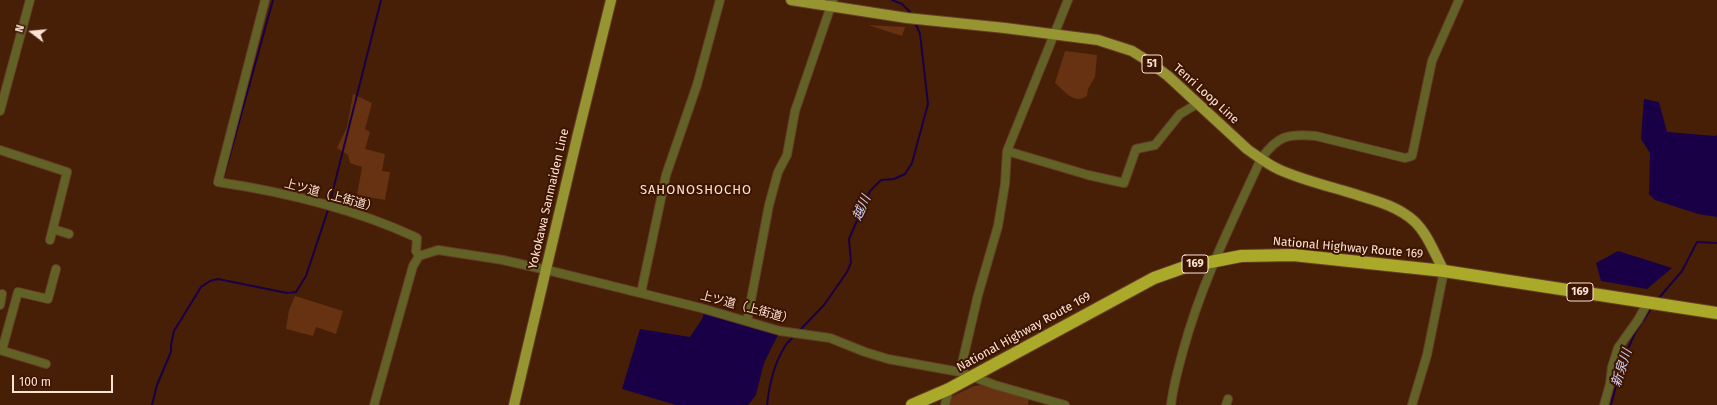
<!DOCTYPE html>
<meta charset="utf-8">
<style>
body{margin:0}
#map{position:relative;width:1717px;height:405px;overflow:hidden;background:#471f06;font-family:"Fira Sans",sans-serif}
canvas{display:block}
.north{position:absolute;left:12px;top:12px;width:40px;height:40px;-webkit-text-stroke:3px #3c1500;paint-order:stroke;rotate:286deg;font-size:11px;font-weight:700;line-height:16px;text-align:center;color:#fee3d5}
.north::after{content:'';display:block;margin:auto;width:14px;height:18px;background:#fee3d5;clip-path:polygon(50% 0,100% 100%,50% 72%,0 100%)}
.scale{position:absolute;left:12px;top:375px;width:101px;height:18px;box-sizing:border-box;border:2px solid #fee3d5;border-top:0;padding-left:5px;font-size:12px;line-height:14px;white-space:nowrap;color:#fee3d5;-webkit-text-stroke:3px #3c1500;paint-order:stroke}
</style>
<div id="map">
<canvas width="1717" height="405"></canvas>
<div class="north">N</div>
<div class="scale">100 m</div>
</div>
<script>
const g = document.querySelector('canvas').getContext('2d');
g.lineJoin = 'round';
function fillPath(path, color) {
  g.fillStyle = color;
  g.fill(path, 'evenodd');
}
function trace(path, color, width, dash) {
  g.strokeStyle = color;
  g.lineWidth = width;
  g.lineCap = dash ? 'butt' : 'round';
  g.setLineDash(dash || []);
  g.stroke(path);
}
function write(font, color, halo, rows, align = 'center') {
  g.font = font + ' "Fira Sans","Noto Sans JP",sans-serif';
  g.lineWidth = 4;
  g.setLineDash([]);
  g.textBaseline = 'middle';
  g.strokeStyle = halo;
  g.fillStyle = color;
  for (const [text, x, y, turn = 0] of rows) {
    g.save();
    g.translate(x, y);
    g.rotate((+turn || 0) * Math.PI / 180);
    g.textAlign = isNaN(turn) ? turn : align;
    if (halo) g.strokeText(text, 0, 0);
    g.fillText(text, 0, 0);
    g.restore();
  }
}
fillPath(new Path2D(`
 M868 25 905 27 902 36Z
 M1065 51 1097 55 1095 77 1088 89 1087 96C1073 105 1065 91 1055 83Z
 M353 94 372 103 365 129 370 132 365 149 385 154 382 171 390 172 385 200 357 195 362 167 350 163 348 155 337 148 347 127Z
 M295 296 343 311 336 334 316 327 313 336 286 329 289 310Z
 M983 385 1029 397 1028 405H947L949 398 974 386Z`), '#663212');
fillPath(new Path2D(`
 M1644 99 1659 102 1667 132 1715 136 1717 135V217L1698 214 1655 200 1649 194 1650 153 1641 139Z
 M1618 251 1672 268 1647 289 1601 281 1596 263Z
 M705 310 780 331 764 363 756 395 748 405H676L622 389 640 329 690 337 702 319Z`), '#190046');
trace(new Path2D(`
 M892 0 902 4 912 14
 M224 176 273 0
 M330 202 381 0
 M1658 299 1682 271 1697 242 1717 243
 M799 331 824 305 847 272 851 263 849 239 870 191 881 180 894 179 905 174 912 163 928 104 920 34 915 22
 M152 405 157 385 171 352V345L174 331 201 287 210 281 218 279 287 293 296 292 306 276 329 207
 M767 405C769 387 774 364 784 348 786 343 791 340 794 336
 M1611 405 1622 362 1635 333 1652 307`), '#190046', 2);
const minor = new Path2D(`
 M265 0 218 182C284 192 352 208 413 236L417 238 416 251 419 256 438 250 503 260 547 270 701 308 780 331 830 338 865 352 888 359 960 372 995 385 1065 405
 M0 111 30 0
 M0 150 67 172 50 240
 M1007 151 1088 175 1124 183 1136 149 1155 145 1180 114 1197 104
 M53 229 69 234
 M641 293 666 175 697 85 720 0
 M0 305 2 294
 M747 321 769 205 778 172 787 155 795 111 833 0
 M0 350 46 364
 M2 350 18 292 48 299 56 269
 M960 372 978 295 998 226 1005 184 1007 151 1068 0
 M374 405 413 266 419 256
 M945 405 949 389
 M1171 405C1173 387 1178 369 1183 351 1201 284 1232 222 1261 159 1277 136 1288 133 1316 136L1405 158 1412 156 1432 61 1459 0
 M1226 405 1228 399
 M1412 405 1427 355 1444 271
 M1604 405 1610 384 1612 367 1618 348 1638 320 1648 302`);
const major = new Path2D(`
 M791 0 907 18 1005 28 1098 40 1132 51 1148 61 1168 76 1247 149C1257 156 1267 164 1278 169 1299 179 1328 186 1351 193 1373 200 1396 205 1414 221 1428 234 1435 255 1444 271
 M514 405 577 138 611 0`);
const highway = new Path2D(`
 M912 405 949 389 1154 278 1185 267 1241 256 1293 255 1444 271 1717 313`);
trace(minor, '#643e27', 10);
trace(major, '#643e27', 12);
trace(highway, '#643e27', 14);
trace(minor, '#626227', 8);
trace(major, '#969531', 10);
trace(highway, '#aba929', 12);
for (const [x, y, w] of [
 [1152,64,20],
 [1195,264,26],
 [1580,292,26]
]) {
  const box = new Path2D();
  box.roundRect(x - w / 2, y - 9, w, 18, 3);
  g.fillStyle = '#3c1500';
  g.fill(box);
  trace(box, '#fee3d5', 1);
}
write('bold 11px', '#fee3d5', null, [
 ["51",1152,64],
 ["169",1195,264],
 ["169",1580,292]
]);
write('12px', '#fee3d5', '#3c1500', [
 ["Tenri Loop Line",1206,94,42],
 ["上ツ道（上街道）",331,196,15],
 ["Yokokawa Sanmaiden Line",549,199,-77],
 ["National Highway Route 169",1348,248,5],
 ["上ツ道（上街道）",747,308,15],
 ["National Highway Route 169",1024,332,-29]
]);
g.letterSpacing = '1px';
write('13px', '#fee3d5', '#3c1500', [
 ["SAHONOSHOCHO",696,190]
]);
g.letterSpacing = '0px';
write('italic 13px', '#d2cff9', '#3c1500', [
 ["越川",862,208,-66],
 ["新泉川",1622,368,-72]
]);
</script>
